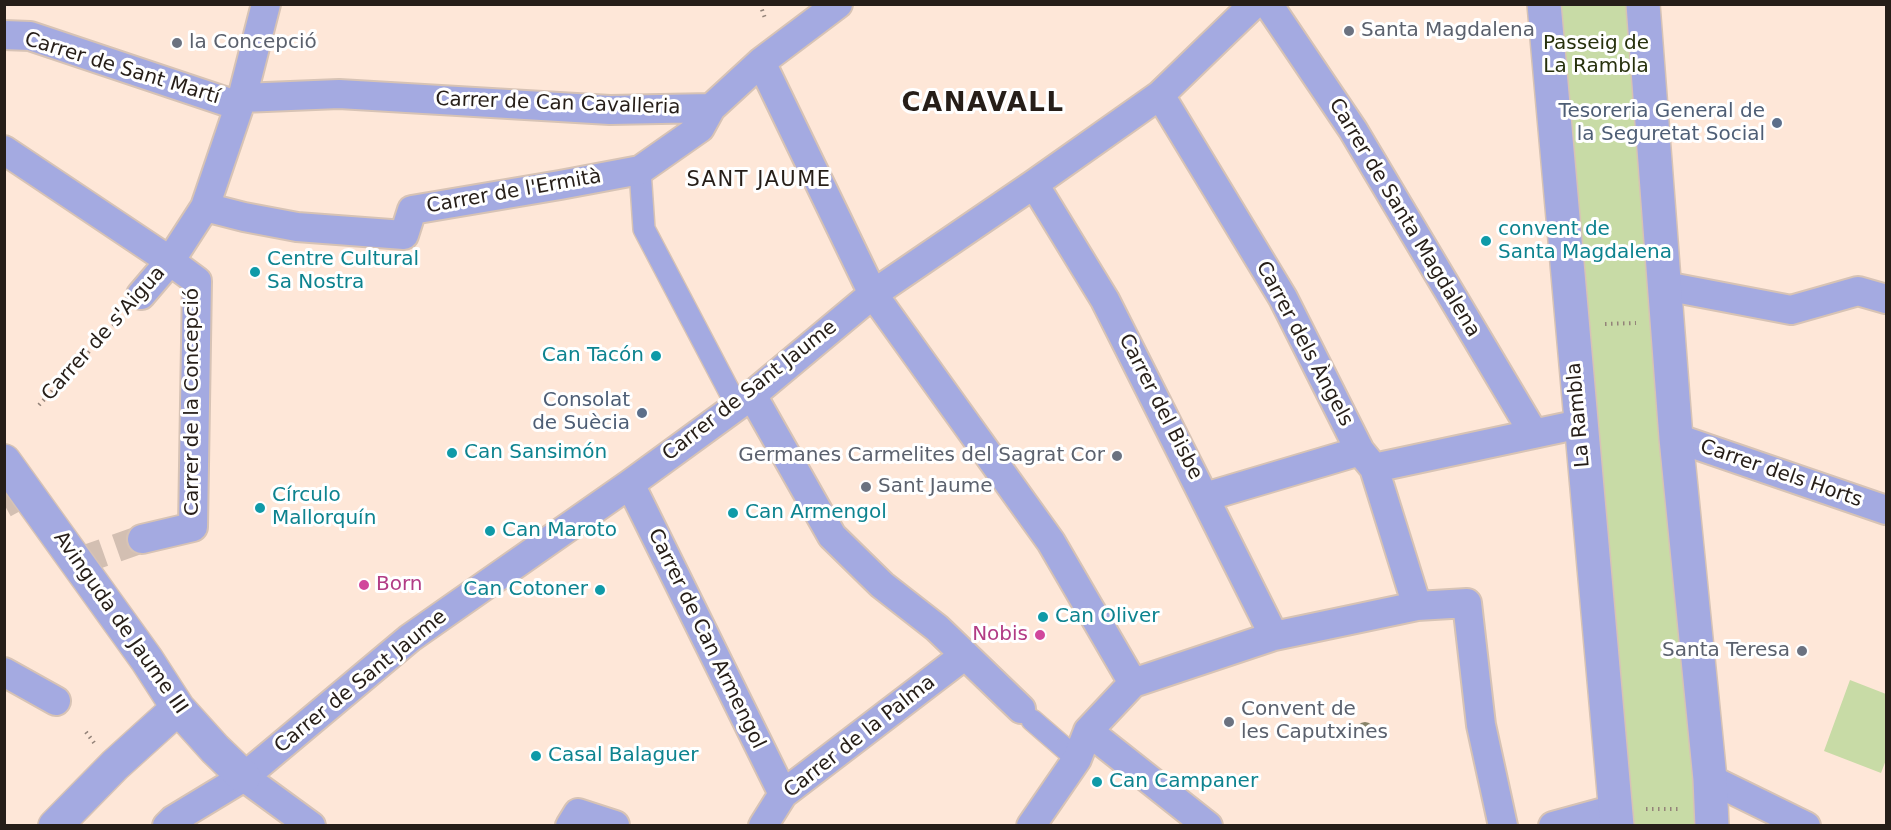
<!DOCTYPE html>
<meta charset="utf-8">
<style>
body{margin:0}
#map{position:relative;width:1891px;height:830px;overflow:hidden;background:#fee7d8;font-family:"DejaVu Sans",sans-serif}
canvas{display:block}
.frame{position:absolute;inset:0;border:6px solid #261e18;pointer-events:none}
</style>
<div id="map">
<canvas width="1891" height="830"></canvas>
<div class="frame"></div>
</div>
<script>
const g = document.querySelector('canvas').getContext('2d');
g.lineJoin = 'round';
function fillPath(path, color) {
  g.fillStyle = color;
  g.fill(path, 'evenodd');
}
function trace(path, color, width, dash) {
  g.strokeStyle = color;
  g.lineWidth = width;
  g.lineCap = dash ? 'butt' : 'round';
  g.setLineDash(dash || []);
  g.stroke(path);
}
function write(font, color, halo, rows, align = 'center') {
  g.font = font + ' "DejaVu Sans",sans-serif';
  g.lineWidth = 6;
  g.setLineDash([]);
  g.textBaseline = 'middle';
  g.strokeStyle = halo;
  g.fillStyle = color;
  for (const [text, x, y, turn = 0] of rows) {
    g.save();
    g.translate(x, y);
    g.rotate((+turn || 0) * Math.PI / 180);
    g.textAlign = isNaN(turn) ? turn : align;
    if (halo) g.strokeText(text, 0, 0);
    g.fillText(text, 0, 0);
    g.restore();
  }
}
fillPath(new Path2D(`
 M1551 5H1634L1698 825H1622Z
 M1850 680 1886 694V760L1881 773 1824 751Z`), '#c8dba6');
trace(new Path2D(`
 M4 504 26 492
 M77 562 142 539`), '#d3bfb2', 28, [28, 14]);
const pedestrian = new Path2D(`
 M640 170 644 229 737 406
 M1032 720 1077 759`);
const minor = new Path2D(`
 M1268 4 1353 130 1534 434
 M4 35 30 36 239 106
 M761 62 873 294 1051 542 1133 683
 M1160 95 1283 298 1360 451 1374 468 1417 606
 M242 98 339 94 610 110 711 108 761 62 838 4
 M4 150 170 261 141 295
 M1034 184 1105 300 1274 636
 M205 207 244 217 297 227 404 235 412 210 560 185 640 170 700 128 711 108
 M1665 286 1791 310 1858 291 1886 299
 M752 395 832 536 882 585 937 628 1021 709
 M1676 438 1886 510
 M1374 468 1580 424
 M630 484 783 794
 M1205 497 1360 451
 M142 539 193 527 197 281 170 261 205 207 242 98 266 4
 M4 672 56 701
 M1088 731 1208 826
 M244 777 311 826
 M1710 779 1806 826
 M167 826 173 820 244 777 410 638 630 484 752 395 873 294 1034 184 1160 95 1254 4
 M570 826 578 813 615 825
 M763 826 783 794 965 655
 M1031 826 1077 759 1088 731 1133 683 1274 636 1417 606 1467 603 1481 725 1503 826
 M1553 826 1615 809`);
const tertiary = new Path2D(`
 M1544 4 1617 826
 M1643 4 1676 438 1710 779 1712 826
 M4 461 147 660 178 708 215 749 244 777
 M55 826 115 765 178 708`);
trace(pedestrian, '#d7c3b5', 24);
trace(minor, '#d7c3b5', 32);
trace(tertiary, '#d7c3b5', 36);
trace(new Path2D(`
 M760 4 766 21
 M1605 324 1636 323
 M39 405 123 315
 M86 732 95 744
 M1646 809H1680`), '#938379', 4, [1.5, 4.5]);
trace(pedestrian, '#a4aae1', 21);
trace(minor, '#a4aae1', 28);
trace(tertiary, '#a4aae1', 33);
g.fillStyle = '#888368';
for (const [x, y] of [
 [1365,731]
]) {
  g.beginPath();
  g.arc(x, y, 9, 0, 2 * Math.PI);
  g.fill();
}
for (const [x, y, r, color] of [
 [1349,31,6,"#6b7280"],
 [177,43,6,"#6b7280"],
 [1777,123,6,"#5c6f8a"],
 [1486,241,6,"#0f9aa8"],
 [255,272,6,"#0f9aa8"],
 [656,356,6,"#0f9aa8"],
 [642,413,6,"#5c6f8a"],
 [452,453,6,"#0f9aa8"],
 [1117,456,6,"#6b7280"],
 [866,487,6,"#6b7280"],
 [260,508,6,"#0f9aa8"],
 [733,513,6,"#0f9aa8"],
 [490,531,6,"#0f9aa8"],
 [364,585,6,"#d1479c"],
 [600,590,6,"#0f9aa8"],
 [1043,617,6,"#0f9aa8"],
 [1040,635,6,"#d1479c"],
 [1802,651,6,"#6b7280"],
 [1229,722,6,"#6b7280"],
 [536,756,6,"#0f9aa8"],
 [1097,782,6,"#0f9aa8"]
]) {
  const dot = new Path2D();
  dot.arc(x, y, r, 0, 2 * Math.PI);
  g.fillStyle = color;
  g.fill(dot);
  trace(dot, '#fff', 2);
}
write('20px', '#5b616d', '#fff', [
 ["Santa Magdalena",1361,31],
 ["la Concepció",189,43],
 ["Germanes Carmelites del Sagrat Cor",1105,456,"right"],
 ["Sant Jaume",878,487],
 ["Santa Teresa",1790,651,"right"],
 ["Convent de",1241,710],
 ["les Caputxines",1241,733]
], 'left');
write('20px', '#27310d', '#fff', [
 ["Passeig de",1596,44],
 ["La Rambla",1596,67]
]);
write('20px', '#261e18', '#fff', [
 ["Carrer de Sant Martí",122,69,17],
 ["Carrer de Can Cavalleria",558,104,2],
 ["Carrer de l'Ermità",514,192,-10],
 ["Carrer de Santa Magdalena",1404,218,59],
 ["Carrer de s'Aigua",104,334,-48],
 ["Carrer dels Àngels",1304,344,62],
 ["Carrer de Sant Jaume",750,391,-38],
 ["Carrer de la Concepció",193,402,-90],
 ["Carrer del Bisbe",1160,407,63],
 ["La Rambla",1579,415,-95],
 ["Carrer dels Horts",1781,474,19],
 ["Avinguda de Jaume III",120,623,55],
 ["Carrer de Can Armengol",706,639,64],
 ["Carrer de Sant Jaume",361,682,-39],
 ["Carrer de la Palma",860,737,-38]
]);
write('20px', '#4e5e75', '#fff', [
 ["Tesoreria General de",1765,112],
 ["la Seguretat Social",1765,135],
 ["Consolat",630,401],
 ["de Suècia",630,424]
], 'right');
write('20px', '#0d838f', '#fff', [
 ["convent de",1498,230],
 ["Santa Magdalena",1498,253],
 ["Centre Cultural",267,260],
 ["Sa Nostra",267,283],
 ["Can Tacón",644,356,"right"],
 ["Can Sansimón",464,453],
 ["Círculo",272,496],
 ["Mallorquín",272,519],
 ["Can Armengol",745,513],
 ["Can Maroto",502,531],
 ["Can Cotoner",588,590,"right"],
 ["Can Oliver",1055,617],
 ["Casal Balaguer",548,756],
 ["Can Campaner",1109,782]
], 'left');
write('20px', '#b23c85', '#fff', [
 ["Born",376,585],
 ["Nobis",1028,635,"right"]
], 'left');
g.letterSpacing = '1.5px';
write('21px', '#261e18', '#fff', [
 ["SANT JAUME",759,181]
]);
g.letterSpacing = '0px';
g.letterSpacing = '1.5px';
write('bold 26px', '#261e18', '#fff', [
 ["CANAVALL",983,104]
]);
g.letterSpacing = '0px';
</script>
